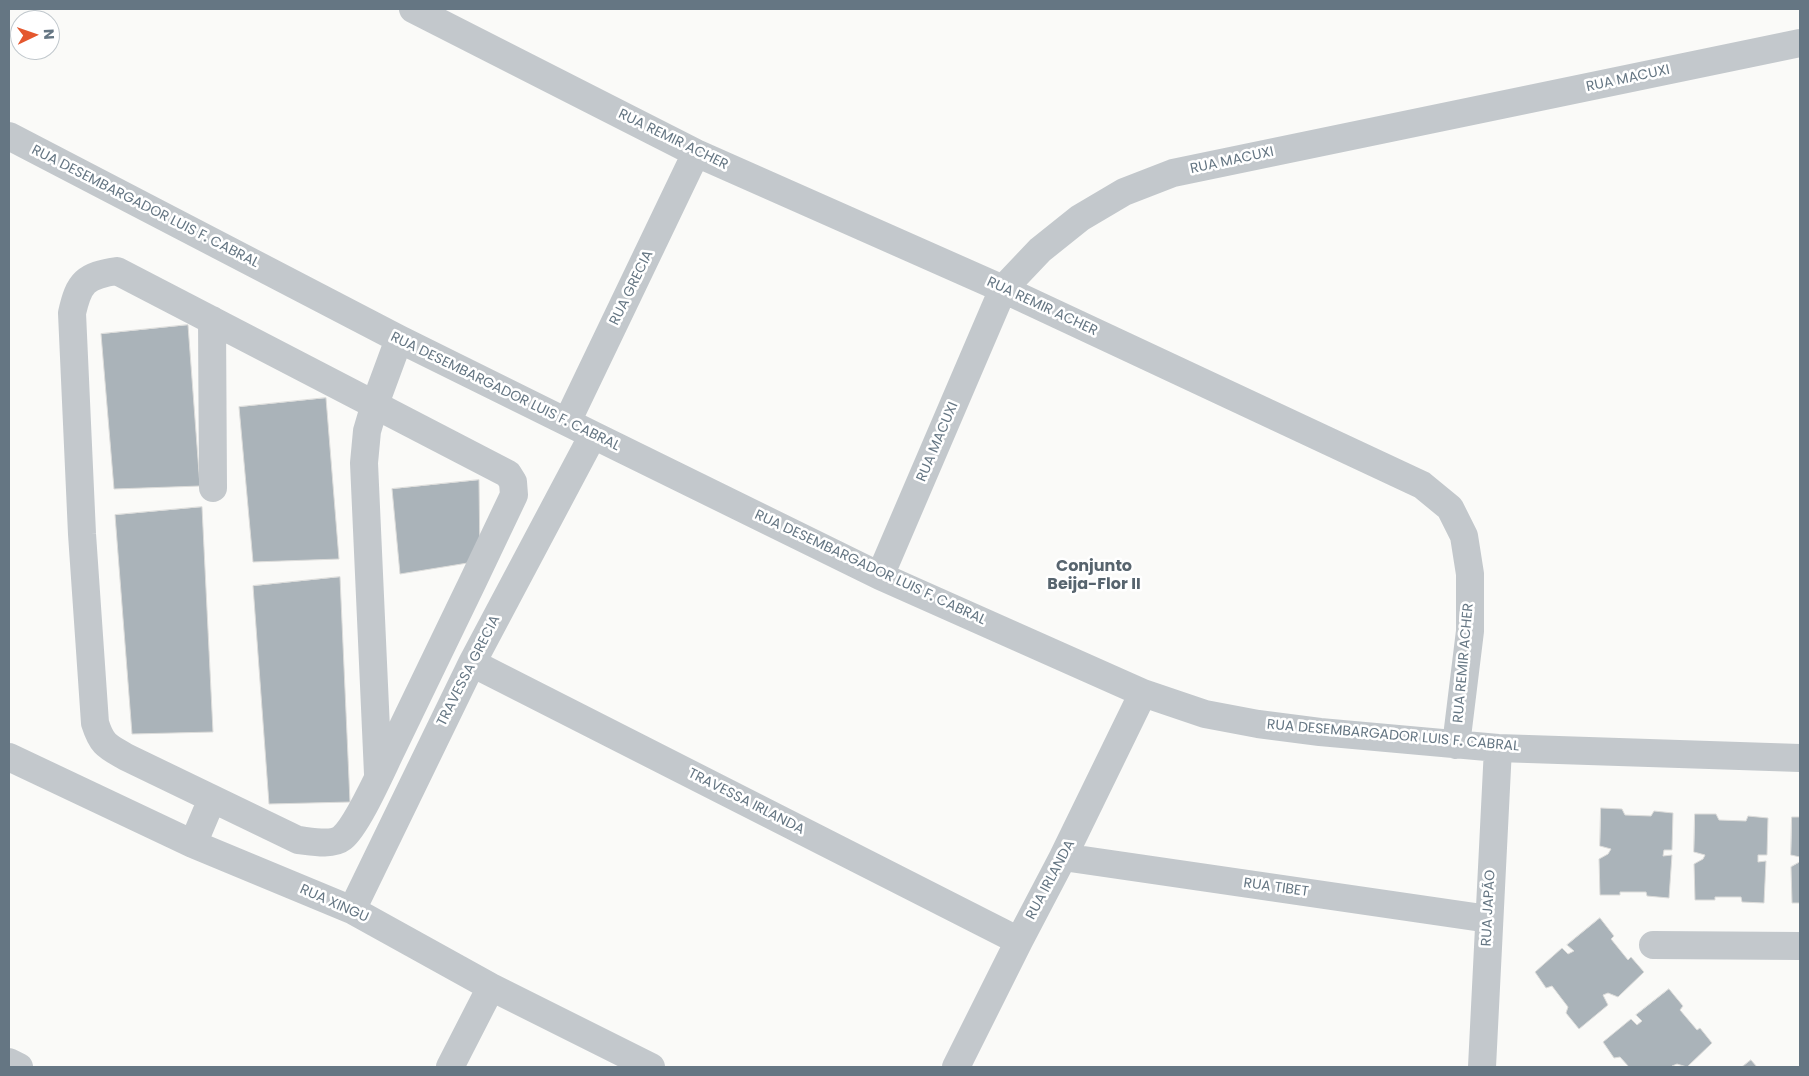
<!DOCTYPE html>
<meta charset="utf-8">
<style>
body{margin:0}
#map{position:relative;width:1809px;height:1076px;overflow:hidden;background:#fafaf8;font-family:Poppins,sans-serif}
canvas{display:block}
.frame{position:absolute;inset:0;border:10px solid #657683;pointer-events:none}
.north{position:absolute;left:10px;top:10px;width:50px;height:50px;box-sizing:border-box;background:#fff;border:1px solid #c1c8cd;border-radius:50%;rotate:87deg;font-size:14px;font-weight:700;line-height:20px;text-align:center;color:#657683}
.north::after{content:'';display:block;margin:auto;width:18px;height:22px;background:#e4572e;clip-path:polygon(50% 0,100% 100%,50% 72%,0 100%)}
</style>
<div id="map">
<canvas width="1809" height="1076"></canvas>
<div class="frame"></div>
<div class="north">N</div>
</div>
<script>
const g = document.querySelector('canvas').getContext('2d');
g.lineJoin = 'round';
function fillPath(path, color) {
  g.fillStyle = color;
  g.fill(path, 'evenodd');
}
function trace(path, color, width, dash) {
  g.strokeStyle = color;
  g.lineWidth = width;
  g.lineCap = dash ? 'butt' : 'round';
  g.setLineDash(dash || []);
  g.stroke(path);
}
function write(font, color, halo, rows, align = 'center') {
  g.font = font + ' Poppins,sans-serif';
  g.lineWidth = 5;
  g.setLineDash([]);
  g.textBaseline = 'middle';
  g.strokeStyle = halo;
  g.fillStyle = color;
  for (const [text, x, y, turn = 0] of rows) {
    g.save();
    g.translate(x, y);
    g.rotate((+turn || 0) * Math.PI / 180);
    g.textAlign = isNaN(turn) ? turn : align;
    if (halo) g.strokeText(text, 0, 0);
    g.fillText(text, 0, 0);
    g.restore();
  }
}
const building = new Path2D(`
 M188 325 200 486 114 489 101 334Z
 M326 398 339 559 253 562 239 407Z
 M479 480 480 561 400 574 392 489Z
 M202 507 213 732 132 734 115 515Z
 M340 577 350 802 269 804 253 586Z
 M1601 808 1622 809 1625 815 1651 816 1654 811 1673 813 1672 850H1664L1663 856 1672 855 1669 898 1647 896 1646 892H1620V895H1600L1599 859 1608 854 1611 849 1600 846Z
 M1695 814H1716L1719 820 1746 821 1748 816 1768 818 1767 855H1758V862L1766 861 1764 903 1742 902 1741 897H1715V900H1695L1694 864 1703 859 1705 855 1694 852Z
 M1792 817H1800V857L1791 855Z
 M1800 862V903H1792L1791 867Z
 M1600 918 1614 936 1611 939 1628 960 1631 957 1644 972 1618 997 1608 993 1603 995 1608 1005 1579 1029 1566 1013 1568 1007 1552 986 1546 988 1535 972 1562 948 1568 954 1574 951 1567 945Z
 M1669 989 1683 1006 1680 1010 1697 1030 1700 1028 1712 1043 1687 1067 1677 1064 1672 1066 1673 1067H1629L1620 1057 1614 1058 1603 1042 1631 1019 1637 1025 1642 1021 1636 1015Z
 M1751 1060 1757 1067H1742Z`);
fillPath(building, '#aab3b9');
trace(building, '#dcdcda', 1);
trace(new Path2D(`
 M413 9 696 153 1003 289 1422 485 1450 508 1464 536 1470 574V631L1456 745
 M9 136 399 339 593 435 880 576 1143 693 1205 714 1258 724 1320 732 1498 748 1800 758
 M117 271 508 474 513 482 514 495C474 580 433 664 392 749 382 769 358 825 342 838 332 846 309 841 298 840L126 757C107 746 102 745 95 723L82 534 72 313C79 282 85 276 117 271Z
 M212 320 213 488
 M567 422 696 153
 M880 576 1003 289 1040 250 1080 218 1124 192 1173 173 1800 43
 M472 663 1019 941
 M9 757 193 844 352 910 491 987 651 1067
 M378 774 364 463 367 431 375 404 399 339
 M193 844 212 799
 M1063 857 1489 919
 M352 910 472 663 593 435
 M1653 945 1800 946
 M9 1062 19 1067
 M450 1067 491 987
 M956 1067 1019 941 1063 857 1143 693
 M1482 1067 1498 748`), '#c3c8cc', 28);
write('14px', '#657683', '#fff', [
 ["RUA MACUXI",1628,79,-12],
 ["RUA REMIR ACHER",673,140,26],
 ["RUA MACUXI",1232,161,-12],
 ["RUA DESEMBARGADOR LUIS F. CABRAL",145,207,27],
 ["RUA GRECIA",632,288,-64],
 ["RUA REMIR ACHER",1042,307,25],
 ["RUA DESEMBARGADOR LUIS F. CABRAL",505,392,26],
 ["RUA MACUXI",938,442,-67],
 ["RUA DESEMBARGADOR LUIS F. CABRAL",870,568,25],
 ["RUA REMIR ACHER",1464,663,-85],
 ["TRAVESSA GRECIA",469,671,-63],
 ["RUA DESEMBARGADOR LUIS F. CABRAL",1393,736,5],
 ["TRAVESSA IRLANDA",746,802,27],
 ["RUA IRLANDA",1051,880,-62],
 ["RUA TIBET",1276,888,8],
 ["RUA XINGU",334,904,24],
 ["RUA JAPÃO",1489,908,-87]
]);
write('bold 16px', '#57646e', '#fff', [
 ["Conjunto",1094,567],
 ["Beija-Flor II",1094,585]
]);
</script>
